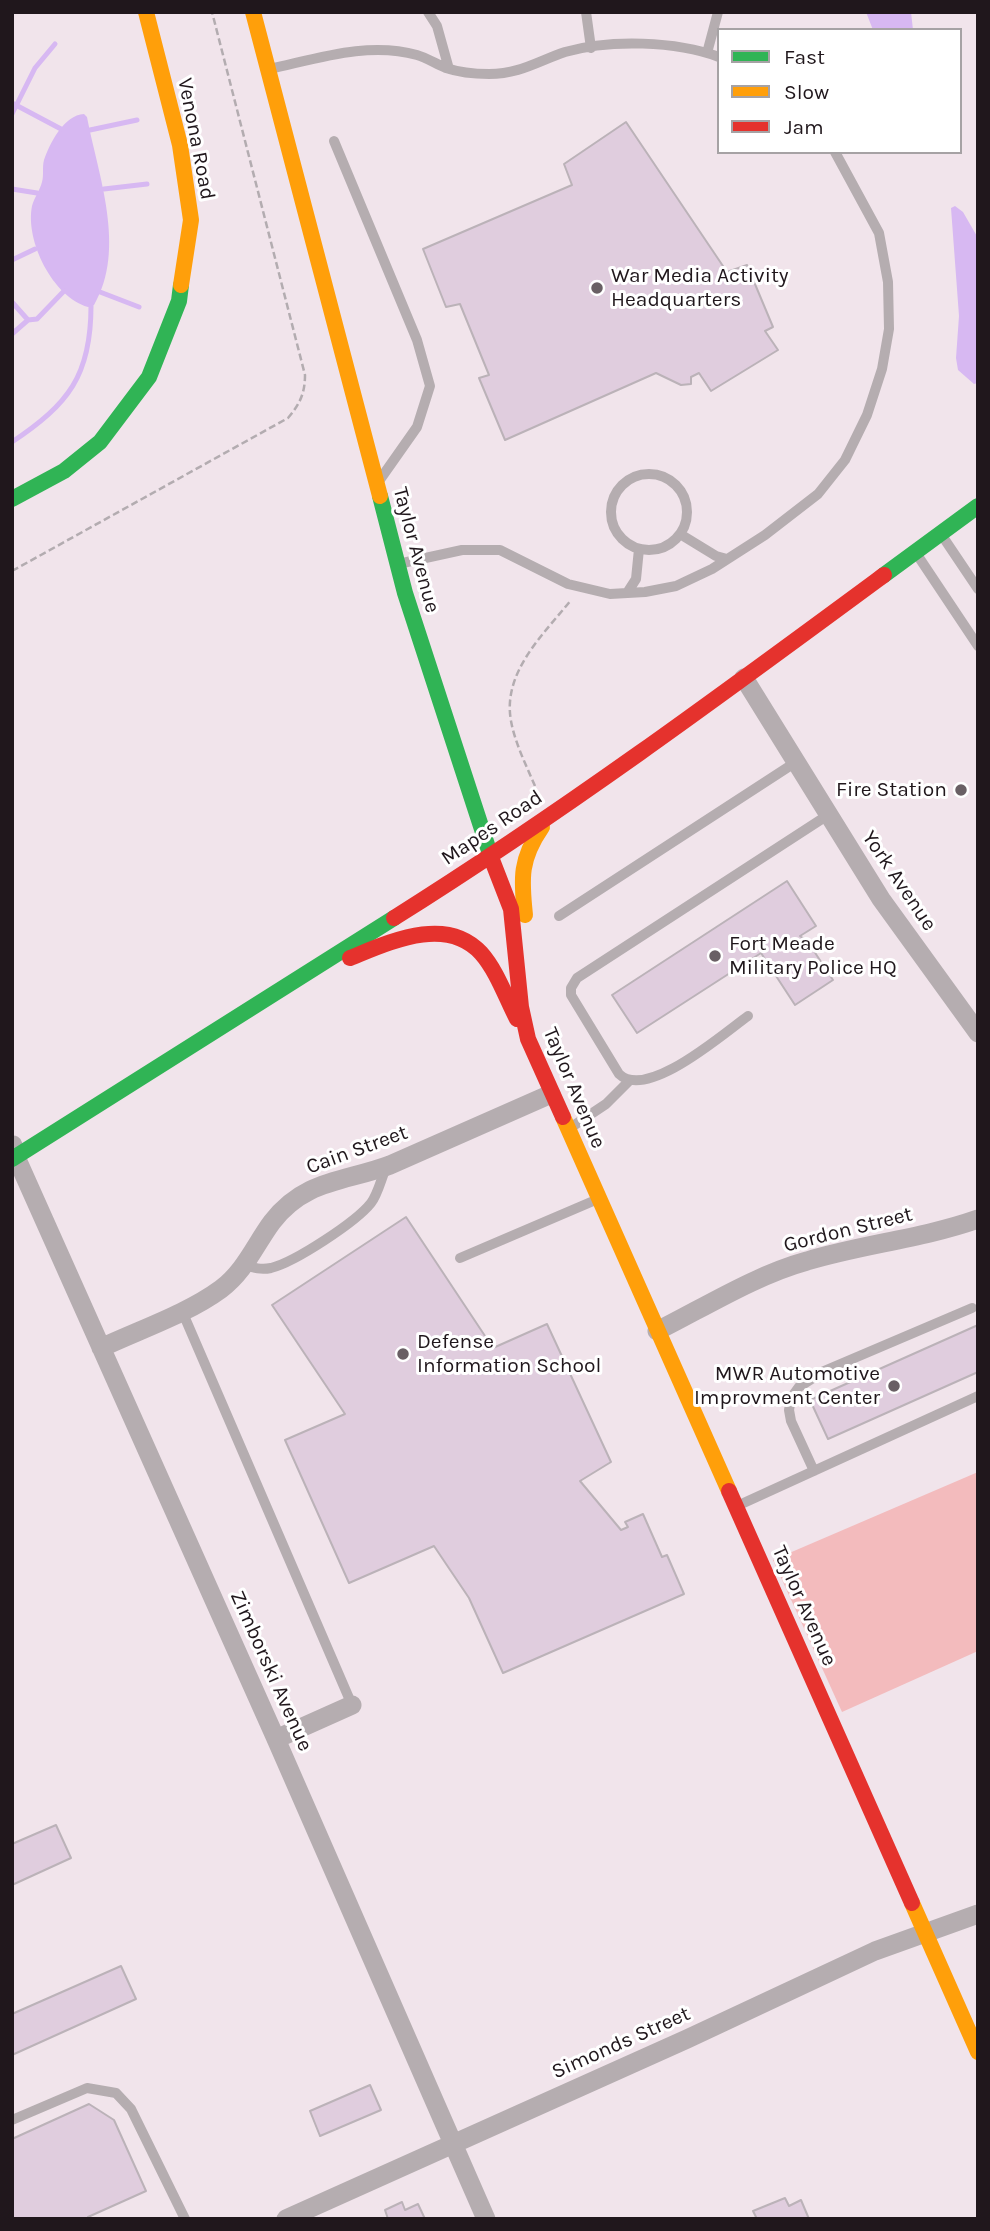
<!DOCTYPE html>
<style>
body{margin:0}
#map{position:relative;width:990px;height:2231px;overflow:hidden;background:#f1e4eb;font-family:Karla,sans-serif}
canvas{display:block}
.frame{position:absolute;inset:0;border:14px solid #20171c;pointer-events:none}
.legend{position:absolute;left:717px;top:28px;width:245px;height:126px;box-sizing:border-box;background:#fff;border:2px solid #a6a2a4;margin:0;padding:9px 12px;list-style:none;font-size:21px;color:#20171c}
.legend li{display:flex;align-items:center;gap:14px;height:35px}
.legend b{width:35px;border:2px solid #a6a2a4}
</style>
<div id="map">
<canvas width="990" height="2231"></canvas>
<div class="frame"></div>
<ul class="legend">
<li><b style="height:9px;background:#30b455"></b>Fast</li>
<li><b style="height:9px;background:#ff9f0a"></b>Slow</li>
<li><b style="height:9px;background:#e5322d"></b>Jam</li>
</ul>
</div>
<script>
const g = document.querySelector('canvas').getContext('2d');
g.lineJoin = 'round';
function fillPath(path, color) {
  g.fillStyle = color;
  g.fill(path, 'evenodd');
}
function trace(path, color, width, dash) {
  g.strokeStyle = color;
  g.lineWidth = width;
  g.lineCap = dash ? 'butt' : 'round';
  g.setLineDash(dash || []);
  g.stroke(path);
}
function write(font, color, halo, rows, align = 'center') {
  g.font = font + ' Karla,sans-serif';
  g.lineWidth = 6;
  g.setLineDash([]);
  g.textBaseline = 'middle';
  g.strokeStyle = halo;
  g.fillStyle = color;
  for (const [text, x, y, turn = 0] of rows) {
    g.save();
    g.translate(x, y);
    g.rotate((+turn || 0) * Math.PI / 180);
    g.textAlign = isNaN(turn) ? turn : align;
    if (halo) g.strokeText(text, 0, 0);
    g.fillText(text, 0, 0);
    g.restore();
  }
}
fillPath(new Path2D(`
 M978 1472V1651L842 1712 773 1560Z`), '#f3bbbd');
fillPath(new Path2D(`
 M866 12H911L913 30H873Z
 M84 114 87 117C98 175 127 249 94 305L88 307C53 297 25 241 32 206 34 198 40 190 42 182 44 175 42 167 44 160 50 143 64 115 84 114Z
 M955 206 963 212 978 238V383L974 384 958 370 956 358 959 316 951 208Z`), '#d7b8f2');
trace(new Path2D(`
 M12 103 61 129
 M12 114 35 68 55 44
 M90 130 137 120
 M12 189 37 193
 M104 189 147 184
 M12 260 35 249
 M100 292 139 307
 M12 302 28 320 37 319 64 291
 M12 334 28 320
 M12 442C69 404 91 375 91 306`), '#d7b8f2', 5);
const building = new Path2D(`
 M626 122 727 272 747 265 773 327 765 331 778 350 711 391 699 373 691 377V384L681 385 656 373 505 440 479 378 489 375 460 304 446 307 423 249 572 185 564 164Z
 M787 881 816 926 800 936 808 942 833 980 795 1005 761 953 637 1033 612 995Z
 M406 1217 493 1348 547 1324 611 1462 580 1481 621 1530 628 1527 625 1522 643 1514 662 1557 667 1555 684 1594 503 1673 469 1598 434 1546 349 1583 285 1440 345 1414 272 1305Z
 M978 1325V1372L828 1439 810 1400Z
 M56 1825 71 1858 12 1885V1844Z
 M121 1966 136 1999 12 2055V2014Z
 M370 2085 381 2110 320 2136 310 2111Z
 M89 2104 114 2120 146 2191 88 2217V2219H12V2139Z
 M785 2198 789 2206 801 2200 809 2219H757L753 2211Z
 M402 2202 405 2210 418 2204 425 2219H388L385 2210Z`);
fillPath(building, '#e0cdde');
trace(building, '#bbb2b8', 2);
trace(new Path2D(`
 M12 571 288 418C300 404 305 393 305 375L212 12
 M535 786C526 765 515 743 511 721 502 672 544 634 571 600`), '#b3acb0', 2.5, [7, 3.5]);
trace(new Path2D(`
 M428 12 437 26 449 69
 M586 12 591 48
 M707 53 718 12
 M269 69C316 59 368 41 417 55 427 58 436 64 446 68 458 72 476 74 489 74 520 74 538 61 565 52 610 39 676 41 719 57
 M334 141 417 340 430 386 417 427 379 481
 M611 512a38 38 0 1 1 76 0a38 38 0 1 1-76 0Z
 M680 534 716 556 727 559
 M941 534 978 589
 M916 553 978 646
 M398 564 462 550H500L568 584 610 594 645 592 676 586 712 569 765 535 818 494 845 460 867 415 882 369 889 329 888 282 879 233 835 152
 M627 593 636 579 639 549
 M559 916 796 762
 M748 1016C724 1033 647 1101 619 1074L571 995V988L577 978 828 815
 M570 1128 606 1104 630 1080
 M460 1258 598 1199
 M245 1265C254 1268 261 1270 271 1268 295 1262 356 1222 371 1203 378 1194 381 1179 386 1168
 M182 1311 352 1705
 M814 1471 791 1421 789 1410 791 1398 799 1387 824 1371 972 1308
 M737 1506 978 1396
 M12 2120 87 2088 116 2093 131 2109 185 2219`), '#b5adb0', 10);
trace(new Path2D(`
 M744 678 881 899 978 1033
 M13 1145 16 1157 276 1739 486 2219
 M657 1331C705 1307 756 1275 807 1261 863 1244 921 1239 978 1219
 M101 1348C139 1330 187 1314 221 1289 245 1271 255 1245 272 1222 305 1179 345 1182 390 1165L551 1094
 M276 1739 352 1705
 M286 2219 687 2039 875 1951 978 1914`), '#b5adb0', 19);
trace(new Path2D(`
 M380 496 405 593 492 860
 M12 499 64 471 100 442 149 377 179 301 181 285
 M884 575 978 506
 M12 1159 394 918`), '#30b455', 16);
trace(new Path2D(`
 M146 12 180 145 191 220 181 285
 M253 12 380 496
 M525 915C521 878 520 859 542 827
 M563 1117 729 1491
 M912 1903 978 2052`), '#ff9f0a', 16);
trace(new Path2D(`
 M492 860 511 909 521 1007 528 1039 563 1117
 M394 918C563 812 724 693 884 575
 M350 958C390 942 446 915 481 953 497 971 506 998 517 1019
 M729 1491 912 1903`), '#e5322d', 16);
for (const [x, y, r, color] of [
 [597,288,7,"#695f64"],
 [961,790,7,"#695f64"],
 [715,956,7,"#695f64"],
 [403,1354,7,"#695f64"],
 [894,1386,7,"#695f64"]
]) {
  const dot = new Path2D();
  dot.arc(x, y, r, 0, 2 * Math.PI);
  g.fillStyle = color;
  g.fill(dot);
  trace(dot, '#fff', 2.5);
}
write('21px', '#20171c', '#fff', [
 ["Venona Road",196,139,79],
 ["Taylor Avenue",416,550,75],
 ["Mapes Road",492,828,-34],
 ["York Avenue",899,881,56],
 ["Taylor Avenue",574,1088,67],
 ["Cain Street",357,1150,-20],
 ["Gordon Street",848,1230,-14],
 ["Taylor Avenue",804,1606,66],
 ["Zimborski Avenue",271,1671,66],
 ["Simonds Street",621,2043,-24]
]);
write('21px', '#20171c', '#fff', [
 ["War Media Activity",611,276],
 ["Headquarters",611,300],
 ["Fire Station",947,790,"right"],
 ["Fort Meade",729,944],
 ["Military Police HQ",729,968],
 ["Defense",417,1342],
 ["Information School",417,1366],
 ["MWR Automotive",880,1374,"right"],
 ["Improvment Center",880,1398,"right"]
], 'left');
</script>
